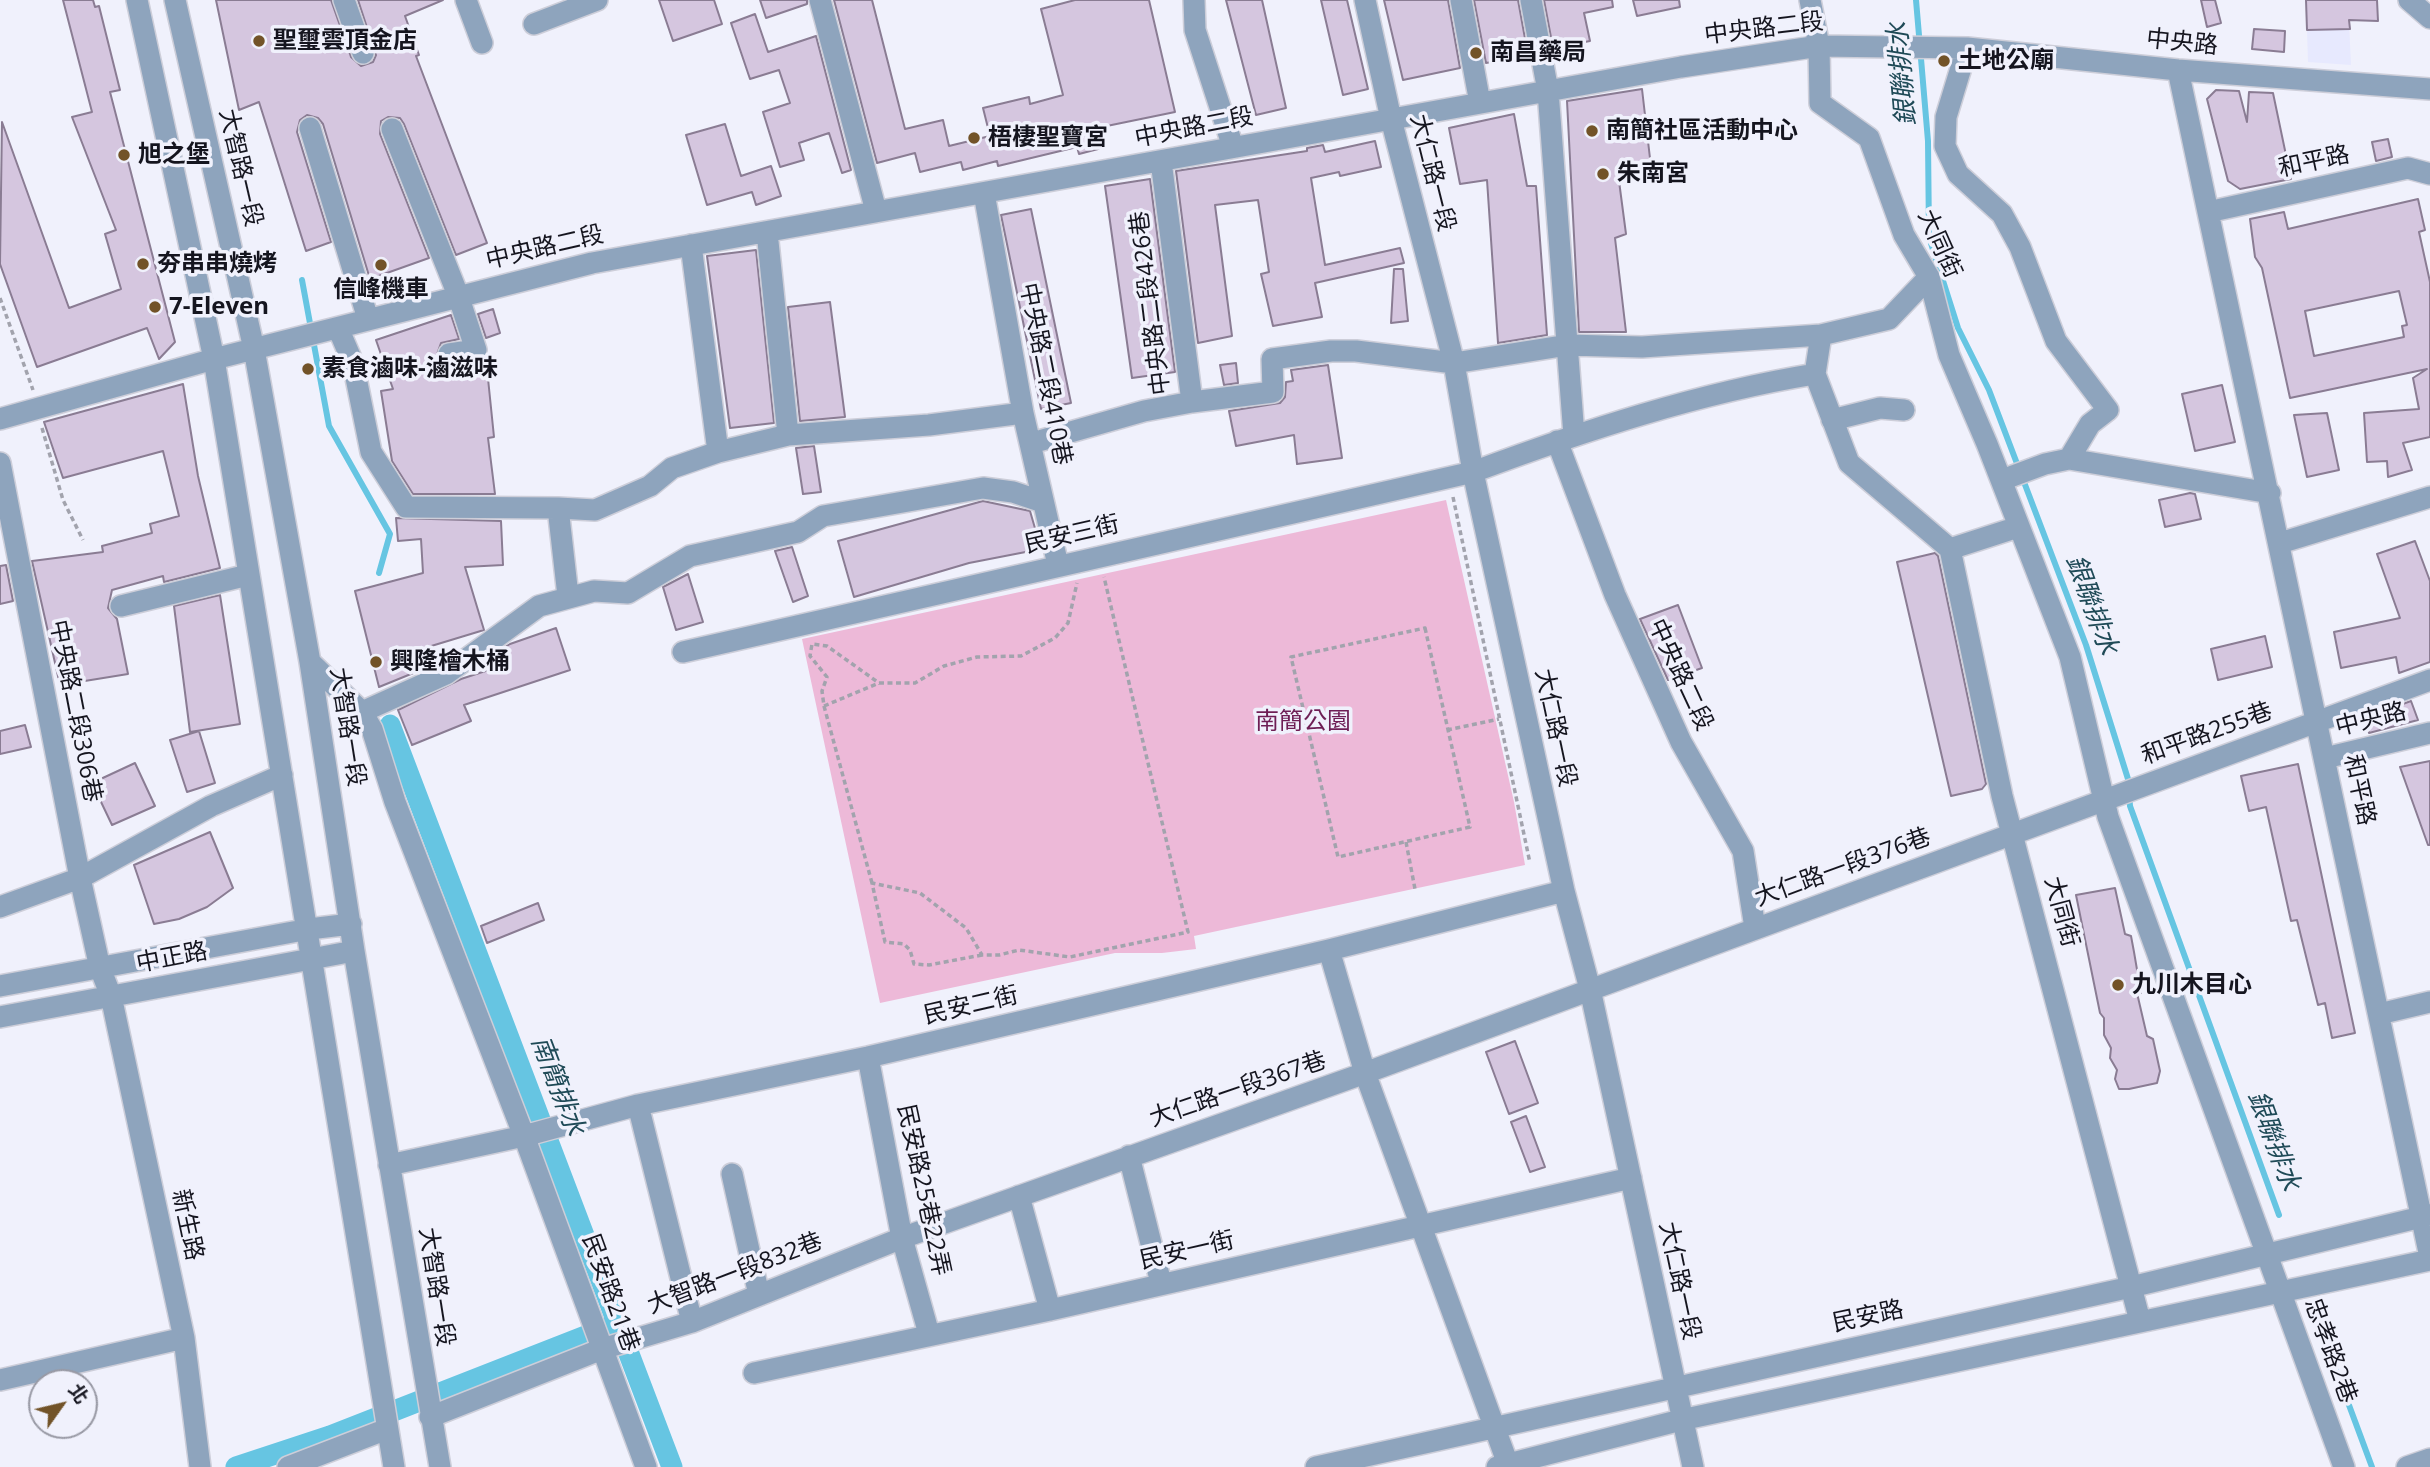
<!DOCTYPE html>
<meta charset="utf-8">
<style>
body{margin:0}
#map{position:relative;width:2430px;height:1467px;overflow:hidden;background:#f0f1fc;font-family:"Open Sans","Noto Sans TC",sans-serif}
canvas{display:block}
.north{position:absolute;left:28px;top:1369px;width:70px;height:70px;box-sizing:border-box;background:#f0f1fc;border:2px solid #9899a4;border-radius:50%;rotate:56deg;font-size:19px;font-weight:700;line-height:28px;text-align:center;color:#15151f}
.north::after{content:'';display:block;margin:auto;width:24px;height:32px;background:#725328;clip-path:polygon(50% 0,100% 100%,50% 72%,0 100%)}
</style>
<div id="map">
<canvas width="2430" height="1467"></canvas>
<div class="north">北</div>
</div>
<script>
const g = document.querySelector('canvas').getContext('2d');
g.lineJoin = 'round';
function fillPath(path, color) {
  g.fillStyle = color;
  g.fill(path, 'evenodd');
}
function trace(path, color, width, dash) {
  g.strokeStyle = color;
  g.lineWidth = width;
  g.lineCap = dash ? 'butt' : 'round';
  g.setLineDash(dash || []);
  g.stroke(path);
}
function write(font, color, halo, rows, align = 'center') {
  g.font = font + ' "Open Sans","Noto Sans TC",sans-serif';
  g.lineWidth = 7;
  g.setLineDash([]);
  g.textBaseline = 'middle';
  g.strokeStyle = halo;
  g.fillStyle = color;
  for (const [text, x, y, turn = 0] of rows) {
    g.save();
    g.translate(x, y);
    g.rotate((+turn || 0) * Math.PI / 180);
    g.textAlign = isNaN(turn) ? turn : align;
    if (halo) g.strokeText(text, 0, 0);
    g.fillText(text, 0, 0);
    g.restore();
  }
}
fillPath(new Path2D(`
 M2306 0H2348L2351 65 2308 62Z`), '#e7e9fe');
fillPath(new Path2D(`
 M1446 500 1514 802 1525 865 1194 936 1196 949 1162 953H1115L880 1003 802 639Z`), '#edb9d8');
trace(new Path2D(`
 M1916 0 1928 141 1929 237 1958 328 1989 390 2086 645 2128 779 2130 806 2279 1215
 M302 280 329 426 390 534 379 573
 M2317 1319 2372 1467`), '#66c5e2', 6);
trace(new Path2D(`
 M390 725 672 1467
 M236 1467 330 1436 611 1326`), '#66c5e2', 21);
const building = new Path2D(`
 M63 0H93L95 7 99 6 120 90 110 92 175 342 159 359 147 328 37 367 0 264 2 122 69 308 121 289 105 234 116 230 72 117 92 112Z
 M216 0H331L351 57 361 66 373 62 376 55 358 0H443L405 16 419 55 416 56 487 243 456 255 404 124 400 118 388 117 381 121 380 134 429 258 370 279 323 124 318 118 307 115 300 120 297 132 331 242 306 251 259 102 239 110Z
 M659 0H714L722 24 673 41Z
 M760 0H807V4L766 18Z
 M834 0H872L905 129 943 120 949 146 990 136 983 108 1029 97 1030 104 1063 95 1041 9 1075 0H1149L1175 112 1097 128 1102 148 1079 154 1077 147 998 166 997 161 963 170 961 162 920 172 915 153 877 163Z
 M1226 0H1262L1286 108 1256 115Z
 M1321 0H1347L1368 89 1343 95Z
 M1384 0H1448L1460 68 1403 80Z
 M1474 0H1518L1528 55 1486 63Z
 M1544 0H1612L1613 7 1584 13 1590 41 1553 48Z
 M1633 0H1679L1680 7 1637 16Z
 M2201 0H2215L2221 23 2207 27Z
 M2306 0H2377L2378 21 2349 20 2350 29 2307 30Z
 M755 14 768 52 816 36 851 170 842 173 829 133 799 143 804 160 780 167 763 112 790 103 779 70 750 79 731 23Z
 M2254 29 2285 31 2284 52 2252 49Z
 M1642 89 1651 167 1619 181 1626 234 1615 238 1626 332H1579L1567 101Z
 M2216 90 2239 91 2247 122 2249 92 2273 93 2291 179 2240 189 2228 181 2207 99Z
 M1514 114 1527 186H1536L1547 335 1498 343 1487 180 1460 184 1449 128Z
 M725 124 741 176 771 166 781 196 756 205 752 192 707 205 686 135Z
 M2388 139 2392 157 2376 161 2372 142Z
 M1375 141 1381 167 1340 176 1339 172 1311 178 1325 265 1400 248 1404 263 1315 283 1322 317 1273 326 1261 274 1269 272 1258 200 1215 205 1232 336 1198 343 1176 171 1307 151V148L1323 145 1325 152Z
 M1150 179 1175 372 1132 378 1105 186Z
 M2418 199 2425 230 2419 232 2430 282V437L2403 443 2412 470 2388 477 2387 461 2367 462 2364 413 2419 409 2413 378 2427 369 2290 398 2262 268 2255 257 2250 219 2284 212 2288 229ZM2399 291 2407 325 2402 326 2404 337 2314 356 2305 311Z
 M1031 209 1071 403 1041 409 1001 215Z
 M756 250 774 423 730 428 707 256Z
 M1394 269H1403L1408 321 1391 323Z
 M830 302 845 417 800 421 788 307Z
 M493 309 500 333 486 338 478 314Z
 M451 315 459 339 441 343 436 357 444 366 450 367 478 363 486 359 494 437 488 438 495 494H413L392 461 381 391 393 389 376 340Z
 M1236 363 1238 383 1224 385 1220 365Z
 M1328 365 1342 458 1297 464 1294 435 1236 446 1229 411 1280 403 1285 397 1286 382 1293 381 1291 370Z
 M183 384 198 476 220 568 164 582 163 576 112 590 108 608 117 619 128 674 60 685 32 561 103 552 102 546 152 533 150 524 179 516 163 451 63 478 44 422Z
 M2222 385 2235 442 2195 451 2182 394Z
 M2327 413 2339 470 2307 477 2294 415Z
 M1073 445 1076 457 1055 462 1052 451Z
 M814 446 821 492 803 494 796 448Z
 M2190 493 2195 494 2201 519 2165 527 2159 500Z
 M983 501 1030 511 1041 549 969 563 854 597 838 541Z
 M396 518 501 521 503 565 465 567 484 630 428 647 433 665 379 687 355 591 423 573 421 539 398 541Z
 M2415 541 2430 581V662L2399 673 2396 657 2341 668 2334 632 2400 618 2377 554Z
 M792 547 808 596 793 602 775 551Z
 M1935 553 1938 556 1986 784 1982 789 1951 796 1897 562Z
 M6 565 13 601 0 604V566Z
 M688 574 703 622 676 630 663 587Z
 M220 595 240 724 190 732 174 606Z
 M1678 605 1702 668 1668 680 1640 619Z
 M556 628 570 670 464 705 471 721 412 745 398 710 461 679 507 664 502 649 510 644Z
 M2265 636 2272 667 2218 680 2211 649Z
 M2411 701 2418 720 2369 733 2364 718Z
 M25 725 31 747 0 754V731Z
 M199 731 215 783 187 792 170 740Z
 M2430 761V845H2428L2400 767Z
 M135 763 155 806 112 825 92 783Z
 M2298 764 2355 1033 2332 1038 2325 1003 2318 1005 2297 920 2291 921 2266 807 2249 811 2241 776Z
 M210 832 233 888 207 907 179 919 154 924 134 865Z
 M2115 888 2125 934 2131 936 2134 952 2141 993H2137L2147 1036 2153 1039 2160 1071 2157 1083 2129 1089H2119L2115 1079 2117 1070 2110 1058 2111 1048 2104 1035V1018L2100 1013 2076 895Z
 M538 903 544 920 487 943 481 926Z
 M1515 1041 1538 1103 1509 1114 1486 1052Z
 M1526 1116 1545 1167 1530 1172 1511 1122Z`);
fillPath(building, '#d5c6df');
trace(building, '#8a7c93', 2);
const minor = new Path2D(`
 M137 0 214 359 394 1467
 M175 0 254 349 310 662 354 951 440 1467
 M344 0 363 53
 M466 0 482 43
 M820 0 876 211
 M1194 0 1195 30 1233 147
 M1365 0 1391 119 1454 363 1473 472 1564 891 1590 989 1693 1467
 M1461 0 1480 103
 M1531 0 1548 91 1574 436
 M1810 0 1819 46 1820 103 1869 138 1904 235 1929 277 1949 355 1987 444 2070 657 2108 817 2344 1467
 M2409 0 2430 18
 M534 24 597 0
 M1967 48 1946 117 1945 146 1958 174 2002 214 2020 247 2056 341 2108 410 2090 424 2069 459
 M2178 70 2208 212 2408 168 2430 174
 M310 128 368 319
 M392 129 458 295 476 350 449 354
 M984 193 1023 413 1058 565
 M2208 212 2430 1257
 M767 232 788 435
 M691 245 718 452
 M338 328 353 363 371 452 406 507 558 508
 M1821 335 1815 374 1849 463 1950 549
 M1192 402 1273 392 1272 359 1331 351H1356L1454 363 1568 345 1642 347 1821 335 1889 319 1929 277
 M0 419 214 359 592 263 1681 67 1819 46 1967 48 2178 70 2430 89
 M1832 420 1880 408 1904 410
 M1557 441 1615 595 1681 742 1743 851 1755 928
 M1032 443 1144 411 1192 402 1161 161
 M0 463 80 878 100 968 111 996 184 1338 200 1467
 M2002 480 2045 464 2069 459 2270 493
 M2280 543 2430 497
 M1950 549 2002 796 2140 1321
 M1950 549 2018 527
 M568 596 558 508 595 510 650 486 672 468 718 452 788 435 929 425 1023 413
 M121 606 248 575
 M683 652 1473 472C1583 431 1698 393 1815 374
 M310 662 362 712 372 729 395 802 524 1136 646 1467
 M362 712 446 674 539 606 594 591 628 593 690 556 798 532 823 516 983 488 1013 492 1043 502
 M2325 758 2430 733
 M0 907 80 878 211 806 282 775
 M1329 950 1365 1073 1509 1467
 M0 986 309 929 351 924
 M2379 1014 2430 1002
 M0 1017 354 951
 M868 1057 902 1238 929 1334
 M638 1105 692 1322
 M1129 1156 1161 1283
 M389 1165 524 1136 638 1105 868 1057 1329 950 1564 891
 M732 1174 759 1295
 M1019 1196 1050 1310
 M754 1373 1050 1310 1631 1178
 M0 1380 184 1338
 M430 1417 602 1349 692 1322 902 1238 1365 1073 2430 680
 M288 1467 387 1429
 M1316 1467 2131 1287 2430 1215
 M1497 1467 1681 1420 2430 1260
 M2407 1467 2430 1459`);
trace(minor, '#cdced9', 24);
trace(new Path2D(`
 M0 298 33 390
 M42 428 63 500 83 540
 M1453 497 1530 863
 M1425 628 1470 827 1338 857 1291 657Z
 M824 706 879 683
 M1447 730 1499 719
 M1406 842 1415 889
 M872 883 824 706 822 691 827 677 810 656 812 644 827 646 879 683H915L944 666 977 657 1021 656 1055 638 1068 623 1077 583
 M982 955 929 965 914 964 910 950 904 944 885 942 872 883 920 893 966 928 982 955H999L1019 950 1070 957 1188 932 1104 577`), '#a2a3ad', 3.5, [5, 3.5]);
trace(minor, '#8ea4bd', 21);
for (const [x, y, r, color] of [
 [259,41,7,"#725328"],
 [1476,53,7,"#725328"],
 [1944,61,7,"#725328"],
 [1592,131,7,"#725328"],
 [974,138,7,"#725328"],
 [124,155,7,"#725328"],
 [1603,174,7,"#725328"],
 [143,264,7,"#725328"],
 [381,265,7,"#725328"],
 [155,307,7,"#725328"],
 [308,369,7,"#725328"],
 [376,662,7,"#725328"],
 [2118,985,7,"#725328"]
]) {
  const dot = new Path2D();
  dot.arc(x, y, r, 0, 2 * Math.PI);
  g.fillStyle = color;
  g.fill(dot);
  trace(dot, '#f0f1fc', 2.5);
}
write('24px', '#15151f', '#f0f1fc', [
 ["中央路二段",1764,29,-7],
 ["中央路",2182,43,6],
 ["中央路二段",1194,128,-11],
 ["和平路",2314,162,-12],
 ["大智路一段",240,168,77],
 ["大仁路一段",1432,173,76],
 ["大同街",1939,244,66],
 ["中央路二段",545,248,-13],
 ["中央路二段426巷",1151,303,-97],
 ["中央路二段410巷",1045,374,79],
 ["民安三街",1072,535,-13],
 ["中央路二段",1680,675,65],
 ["中央路二段306巷",75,711,79],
 ["中央路",2371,720,-14],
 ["大智路一段",347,727,81],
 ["大仁路一段",1555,728,78],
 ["和平路255巷",2207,734,-20],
 ["和平路",2359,790,78],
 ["大仁路一段376巷",1843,868,-20],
 ["大同街",2061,912,75],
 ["中正路",172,958,-11],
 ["民安二街",971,1006,-13],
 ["大仁路一段367巷",1238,1090,-19],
 ["民安路25巷22弄",923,1190,78],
 ["新生路",187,1225,78],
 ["民安一街",1187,1251,-13],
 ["大智路一段832巷",735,1274,-21],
 ["大仁路一段",1679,1281,78],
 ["大智路一段",436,1287,81],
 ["民安路21巷",610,1293,70],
 ["民安路",1868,1317,-12],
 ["忠孝路2巷",2330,1351,70]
]);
write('bold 24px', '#15151f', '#f0f1fc', [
 ["聖璽雲頂金店",273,41],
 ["南昌藥局",1490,53],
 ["土地公廟",1958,61],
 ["南簡社區活動中心",1606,131],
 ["梧棲聖寶宮",988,138],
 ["旭之堡",138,155],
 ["朱南宮",1617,174],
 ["夯串串燒烤",157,264],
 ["信峰機車",381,290,"center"],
 ["7-Eleven",169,307],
 ["素食滷味-滷滋味",322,369],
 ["興隆檜木桶",390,662],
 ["九川木目心",2132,985]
], 'left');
write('24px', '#6e1e55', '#f0f1fc', [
 ["南簡公園",1303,722]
]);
write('italic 26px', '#1f4a57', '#f0f1fc', [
 ["銀聯排水",1903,74,-95],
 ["銀聯排水",2091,605,70],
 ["南簡排水",557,1086,69],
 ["銀聯排水",2273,1141,70]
]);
</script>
